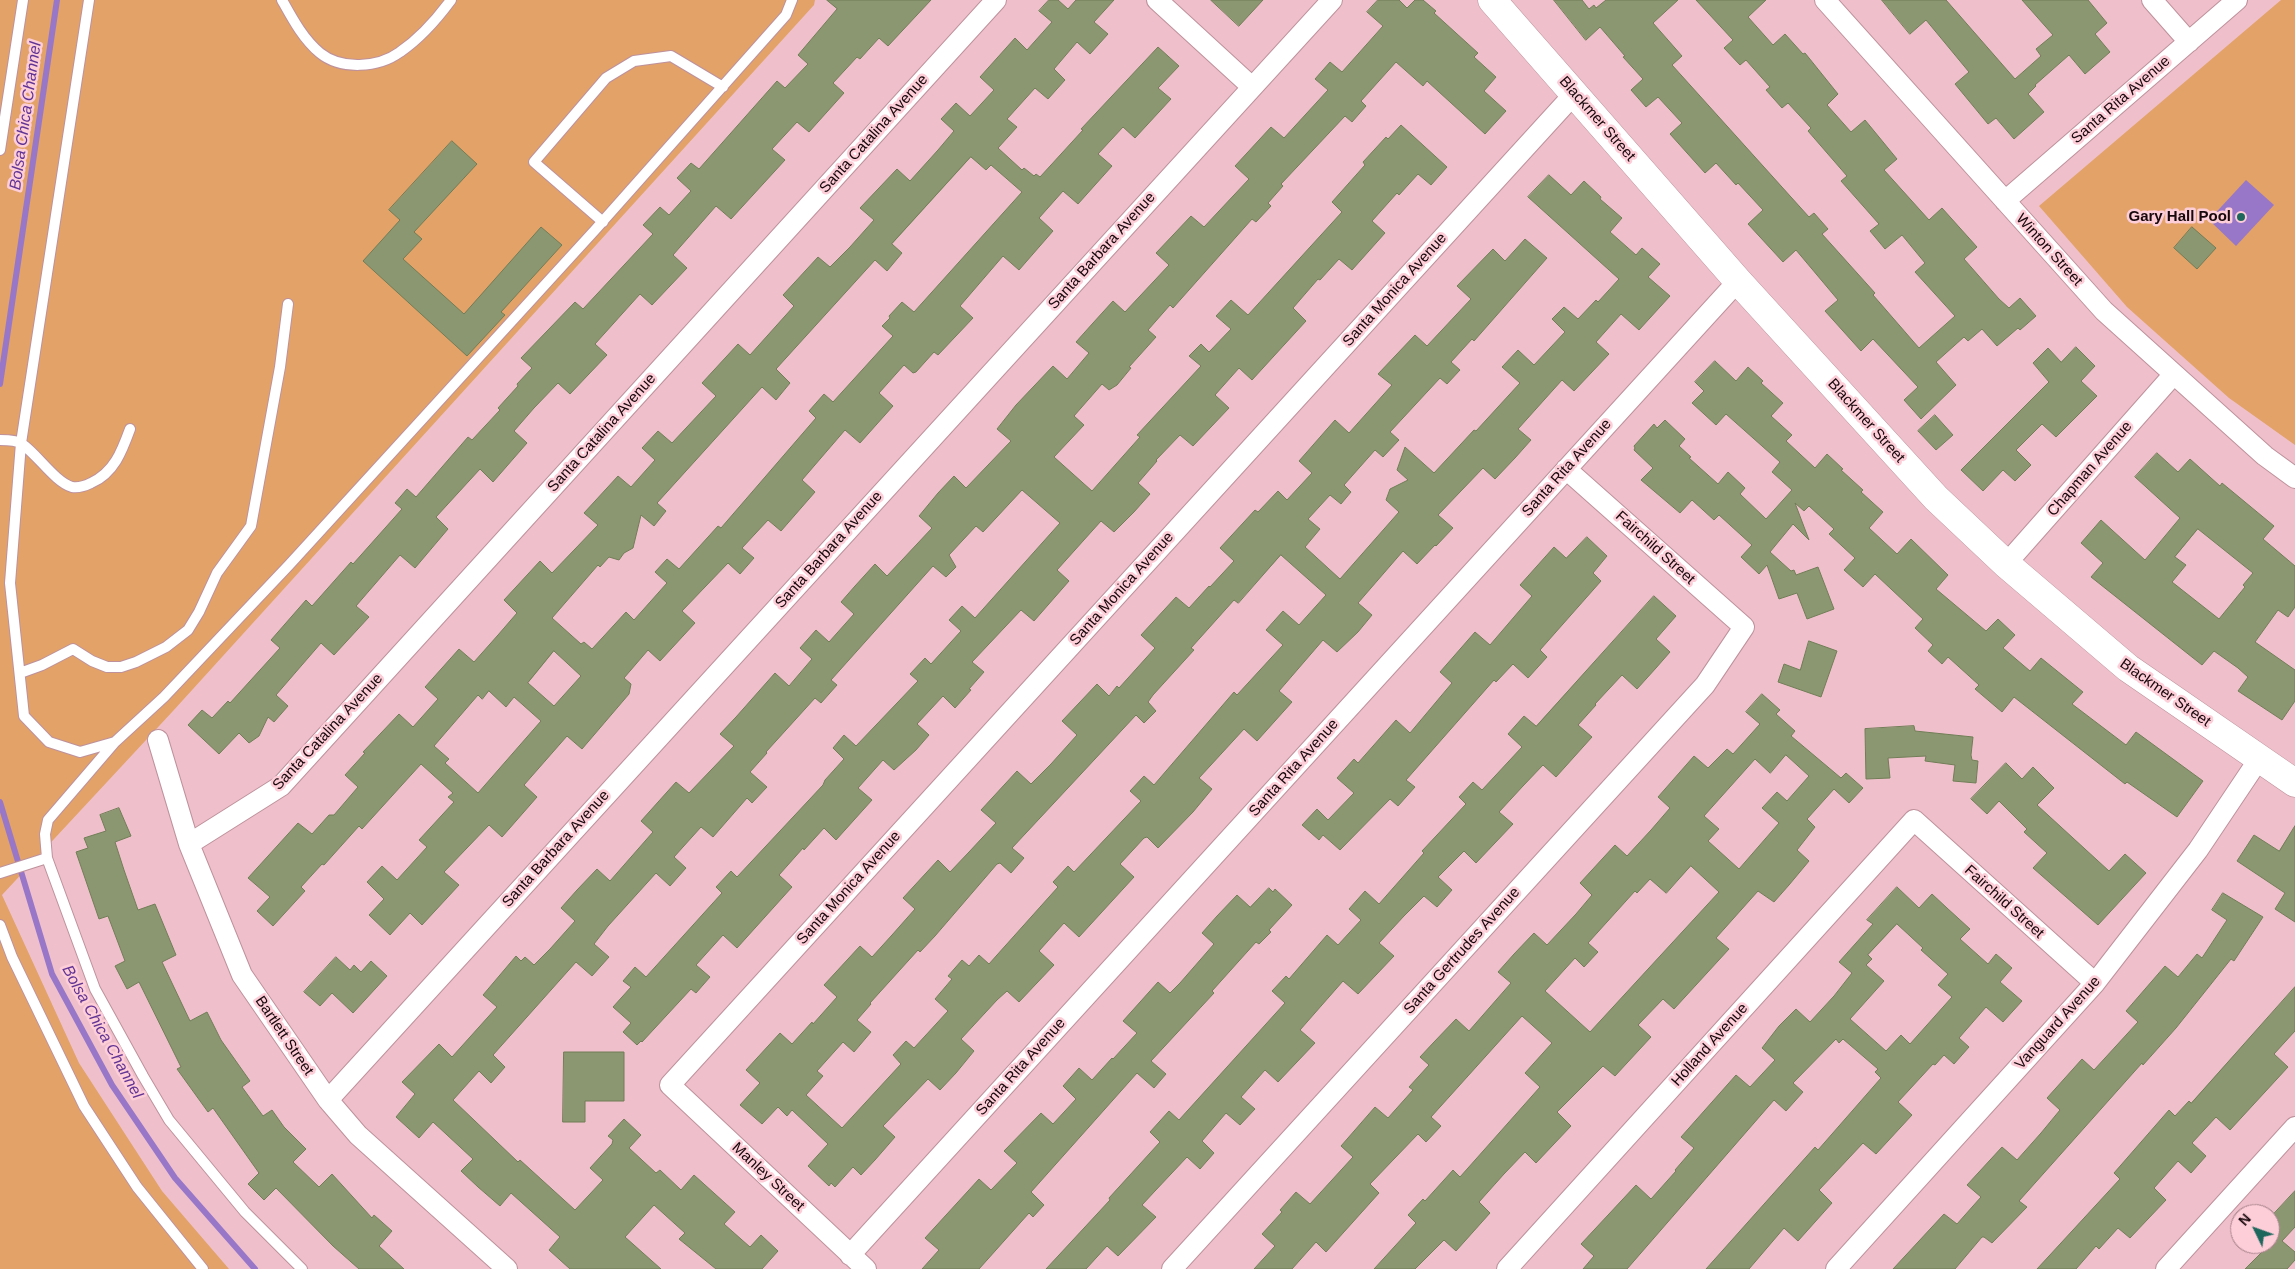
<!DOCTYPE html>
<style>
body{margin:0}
#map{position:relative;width:2295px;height:1269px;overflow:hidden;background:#efc0cb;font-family:Arial,sans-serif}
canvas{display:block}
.north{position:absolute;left:2230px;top:1204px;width:50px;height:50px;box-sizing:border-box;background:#fdcdd8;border:1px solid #a17e86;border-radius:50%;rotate:312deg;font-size:14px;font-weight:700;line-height:20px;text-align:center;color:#17080c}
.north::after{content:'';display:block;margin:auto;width:18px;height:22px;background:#1e675d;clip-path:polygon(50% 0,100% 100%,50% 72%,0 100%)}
</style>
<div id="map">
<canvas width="2295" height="1269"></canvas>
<div class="north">N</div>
</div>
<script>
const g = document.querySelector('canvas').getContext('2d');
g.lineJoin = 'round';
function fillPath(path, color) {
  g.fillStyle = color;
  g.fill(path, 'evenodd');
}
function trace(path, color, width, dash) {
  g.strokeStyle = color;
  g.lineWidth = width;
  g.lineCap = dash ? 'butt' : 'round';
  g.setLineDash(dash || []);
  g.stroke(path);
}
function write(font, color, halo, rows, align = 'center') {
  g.font = font + ' Arial,sans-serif';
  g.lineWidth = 5;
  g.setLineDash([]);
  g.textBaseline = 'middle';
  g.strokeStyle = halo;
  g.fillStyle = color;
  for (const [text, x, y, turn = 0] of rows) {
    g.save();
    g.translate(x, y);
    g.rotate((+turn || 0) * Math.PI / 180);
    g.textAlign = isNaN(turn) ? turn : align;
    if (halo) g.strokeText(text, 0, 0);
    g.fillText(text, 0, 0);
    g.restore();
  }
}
fillPath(new Path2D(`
 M0 0H815L814 5 173 711 2 895 79 1063 162 1191 229 1269H0Z
 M2281 0H2295V445L2229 398 2127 307 2039 206Z`), '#e2a268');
fillPath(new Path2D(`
 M2246 180 2274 205 2236 246 2209 220Z`), '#9877c8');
trace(new Path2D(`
 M0 384 57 0
 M0 802 52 974 112 1085 175 1178 255 1269`), '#9877c8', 6);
const building = new Path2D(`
 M827 0H931L888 46 879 38 860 59 857 57 833 83 844 93 809 132 797 122 772 149 785 160 731 219 716 206 673 255 687 268 652 305 640 294 595 344 607 355 570 394 558 383 534 408 514 431 527 443 493 482 480 469 436 517 448 529 415 568 400 555 356 606 369 617 334 655 321 643 276 695 288 706 274 722 268 717 259 736 249 743 239 733 219 754 188 725 202 710 212 718 228 701 230 703 280 648 271 640 306 600 312 606 351 562 353 564 402 509 395 503 407 489 416 497 468 437 472 440 500 410 498 408 518 386 517 384 532 368 521 358 575 302 583 309 653 234 643 225 660 207 669 215 691 191 677 178 691 163 699 169 777 81 785 88 808 64 798 55 837 9Z
 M1049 0H1058L1068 9 1076 0H1114L1094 22 1108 34 1090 54 1077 42 1054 69 1065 80 1048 99 1035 88 1007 119 1017 127 998 148 1022 170 1024 168 1034 176 1036 174 1040 177 1083 130 1081 129 1158 47 1179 66 1158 88 1171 99 1135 138 1123 127 1098 154 1112 166 1078 204 1063 191 1039 218 1053 231 1019 270 1003 256 960 306 973 318 938 355 934 352 916 372 913 373 904 365 879 393 893 406 860 443 845 430 802 480 815 492 781 531 768 520 742 548 754 558 740 574 728 563 682 611 695 623 660 661 648 650 624 678 631 684 629 694 582 749 567 736 524 785 537 797 502 837 489 825 444 872 459 885 422 925 410 913 390 935 369 915 384 899 367 882 382 866 397 880 427 847 419 840 454 802 448 797 453 793 421 764 362 829 359 826 324 865 322 864 301 887 305 891 273 926 257 911 270 897 248 878 298 823 312 834 329 815H334L358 787 345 775 365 753 363 752 399 714 413 727 438 699 425 687 459 649 474 662 498 635 517 613 504 600 540 561 552 573 598 525 584 513 618 476 631 487 655 460 642 448 658 431 672 443 716 396 702 383 738 344 750 355 794 306 783 295 818 257 830 267 850 247 874 220 860 208 897 169 910 181 938 150 954 131 941 119 956 103 970 116 994 90 980 77 1015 38 1027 50 1052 22 1039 11ZM971 157 986 170 991 165 1022 192 914 312 902 302 889 316 890 318 882 326 893 336 833 402 824 394 809 411 816 418 721 528 718 526 679 569 667 559 655 572 667 583 634 620 626 612 592 649 584 642 581 644 552 618 598 565 600 567 609 557 619 560 624 553 633 548 641 515 654 526 666 511 657 503 762 387 776 400 790 383 776 369 875 260 887 271 902 253 892 244ZM554 651 581 676 554 706 528 683ZM489 691 506 707 514 697 541 721 478 793 445 763 449 759 434 746 478 695 482 699Z
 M1211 0H1263L1239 26Z
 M1378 0H1399L1407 8 1415 0H1423L1436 11 1434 13 1478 53 1474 57 1496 77 1484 91 1506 111 1485 134 1427 81 1423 86 1396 62 1361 101 1366 106 1352 122 1345 116 1281 184 1283 186 1268 203 1271 206 1256 222 1252 219 1173 308 1170 305 1148 330 1156 337 1129 367 1131 368 1117 385 1109 390 1102 384 1074 416 1084 425 1054 457 1092 491 1140 437 1137 435 1201 366 1189 356 1201 344 1209 352 1231 329 1216 316 1231 300 1248 315 1342 212 1332 202 1365 165 1363 162 1386 137 1388 139 1401 125 1447 167 1431 185 1418 174 1399 195 1397 193 1372 221 1385 233 1352 270 1339 259 1320 280 1318 279 1293 308 1306 321 1252 380 1239 368 1215 395 1229 408 1193 446 1180 435 1156 460 1157 461 1138 483 1150 494 1134 512 1114 532 1101 521 1057 570 1069 581 1034 621 1021 610 972 662 984 672 969 689 971 690 955 708 943 696 917 724 929 735 916 750 894 770 883 760 858 788 872 800 836 840 824 828 804 850 803 848 779 875 792 887 737 948 723 935 696 965 710 977 696 993 691 989 642 1042 641 1041 637 1045 623 1032 631 1023 613 1007 631 987 623 981 635 967 646 977 722 893 716 887 731 871 737 877 823 785 825 780 844 759 833 748 844 735 856 746 918 681 910 674 925 658 931 664 961 631 949 620 962 606 975 618 1060 523 1022 490 983 532 976 526 949 555 956 567 946 577 933 566 831 680 837 685 821 703 815 698 766 752 767 753 750 772 767 787 752 803 747 798 713 837 701 827 674 857 686 868 670 886 656 873 608 926 594 944 609 957 592 976 576 962 493 1055 505 1067 491 1083 479 1071 453 1100 518 1162 520 1160 575 1210 603 1180 590 1168 612 1144 613 1140 608 1136 624 1119 641 1135 629 1148 656 1173 660 1170 681 1190 694 1175 735 1212 724 1224 750 1247 761 1235 778 1251 762 1269H716L679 1239 685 1233 654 1205 625 1237 661 1269H570L549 1250 560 1237 511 1193 500 1206 478 1187 461 1171 473 1159 433 1122 419 1138 396 1117 415 1094 402 1082 439 1044 452 1057 497 1007 483 995 516 956 521 961 525 957 534 965 550 949 575 921 561 908 577 890 597 869 610 881 653 832 641 821 676 782 689 793 734 746 720 734 736 717 775 673 789 686 812 659 800 648 816 630 829 642 854 614 841 602 855 586 875 564 887 576 932 528 919 516 938 493 954 476 966 488 1011 441 997 429 1016 405 1053 366 1067 379 1089 353 1076 342 1093 323 1113 301 1125 312 1169 265 1156 253 1191 216 1204 227 1249 179 1235 166 1271 127 1284 138 1328 90 1315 79 1330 62 1342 72 1383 26 1367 12Z
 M1554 0H1582L1589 9 1594 5 1596 8 1606 0H1678L1653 23 1682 56 1672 65 1809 217 1814 213 1828 229 1822 234 1875 293 1873 295 1919 348 1955 316 1915 272 1925 263 1902 235 1885 249 1870 231 1879 224 1841 181 1847 176 1808 131 1811 128 1788 103 1782 108 1766 90 1770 87 1746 60 1740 65 1724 48 1733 40 1696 0H1766L1748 17 1773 45 1785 34 1803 54 1805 53 1838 94 1827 105 1851 132 1865 120 1897 159 1884 170 1929 220 1942 208 1977 247 1964 259 1999 299 2009 308 2020 298 2036 316 2020 330 2018 328 1997 346 1982 329 1968 341 1964 337 1936 362 1956 385 1921 419 1904 400 1918 387 1873 339 1861 351 1825 311 1838 300 1796 250 1783 262 1748 224 1763 210 1738 183 1736 185 1716 163 1705 173 1670 134 1682 123 1658 97 1646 107 1631 90 1643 79 1623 57 1625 56 1600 27 1586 40Z
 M1882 0H1946L2015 79 2041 56 2036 49 2053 35 2022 0H2088L2107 23 2095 34 2110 52 2085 74 2069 55 2035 85 2036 86 2028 94 2044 112 2014 139 1996 118 1988 124 1955 84 1969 72 1926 20 1910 34Z
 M452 141 477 164 414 232 422 239 403 259 464 314 541 227 562 245 501 312 505 315 467 356 363 261 400 220 389 210Z
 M1549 175 1571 195 1584 181 1601 197 1600 199 1622 218 1610 232 1636 255 1642 248 1660 264 1648 277 1670 296 1639 330 1621 314 1596 342 1609 354 1574 391 1562 380 1518 429 1531 440 1515 458 1495 479 1483 468 1438 515 1453 528 1436 546 1435 545 1417 564 1403 551 1358 603 1372 615 1358 632 1337 652 1323 640 1279 691 1292 702 1257 741 1244 729 1199 778 1212 789 1193 812 1158 848 1147 837 1144 838 1120 864 1134 877 1079 937 1064 923 1039 951 1054 965 1019 1002 1007 991 997 1000 961 1039 974 1051 956 1073 940 1090 928 1079 883 1126 895 1137 875 1160 861 1175 853 1167 835 1187 831 1183 829 1186 808 1166 828 1144 792 1110 787 1116 778 1107 762 1124 740 1105 760 1083 746 1070 780 1033 792 1044 812 1022 813 1024 837 997 824 985 860 946 872 957 892 935 915 909 903 898 938 860 950 872 969 852 996 823 981 810 1017 771 1031 784 1051 764 1077 735 1062 721 1097 684 1109 696 1117 686 1119 688 1155 648 1141 635 1176 597 1189 608 1209 586 1210 587 1234 561 1220 548 1255 510 1258 512 1278 491 1287 500 1312 473 1299 461 1335 420 1349 433 1392 385 1378 374 1415 335 1427 346 1471 299 1457 286 1493 249 1505 261 1525 239 1547 258 1474 341 1472 339 1451 362 1460 370 1447 384 1440 378 1390 432 1399 440 1383 457 1375 450 1344 485 1351 492 1341 504 1330 495 1308 519 1320 529 1305 547 1340 579 1399 512 1386 500 1390 489 1408 480 1397 470 1405 447 1434 473 1474 430 1476 431 1520 383 1502 367 1518 350 1534 365 1565 332 1552 319 1564 307 1578 319 1596 300 1598 302 1619 279 1528 197ZM1281 555 1326 595 1299 625 1283 611 1266 630 1283 645 1237 695 1234 692 1154 785 1144 776 1130 791 1141 801 1074 872 1068 866 1053 882 1058 887 997 955 989 964 979 955 969 966 962 960 948 976 952 979 935 999 948 1011 914 1048 906 1041 893 1055 901 1064 842 1128 806 1095 823 1076 817 1071 843 1042 854 1052 871 1032 857 1020 871 1004 870 1003 918 950 920 952 935 936 997 864 1000 863 1011 873 1024 858 1012 848 1136 715 1144 723 1156 711 1148 702 1153 695 1194 650 1191 648 1234 600 1238 603Z
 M2192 227 2216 248 2197 269 2174 248Z
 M2076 347 2095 366 2081 381 2097 396 2056 437 2042 424 2016 450 2031 465 2015 481 2003 470 1983 491 1961 470 2049 382 2033 363 2048 348 2061 362Z
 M1715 361 1736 381 1748 367 1763 381 1761 383 1783 403 1771 416 1792 435 1786 441 1815 468 1827 454 1843 469 1841 470 1863 490 1861 492 1883 512 1869 528 1897 554 1911 539 1948 575 1936 589 1986 631 1998 619 2015 635 2003 648 2030 671 2041 658 2083 692 2072 704 2126 745 2136 732 2203 781 2177 817 2127 782 2125 784 2014 697 2002 712 1975 689 1979 685 1948 657 1942 664 1928 651 1933 645 1915 628 1923 619 1875 574 1863 587 1844 570 1855 558 1829 534 1834 529 1809 506 1804 511 1795 503 1809 540 1793 524 1770 552 1791 571 1794 570 1796 575 1818 567 1834 609 1807 619 1797 593 1779 599 1767 565 1759 574 1741 557 1752 545 1719 515 1714 520 1692 500 1680 513 1641 480 1653 468 1634 450 1635 448 1634 446 1654 424 1657 428 1665 420 1685 439 1679 446 1691 457 1689 458 1718 484 1728 472 1745 488 1740 494 1766 519 1792 490 1772 472 1780 462 1726 414 1716 425 1692 403 1704 391 1695 382Z
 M1935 415 1953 435 1936 450 1918 431Z
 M2157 453 2178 472 2190 459 2220 486 2222 483 2274 526 2263 539 2295 566V607L2288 617 2278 610 2255 642 2295 670V701L2282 720 2238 691 2248 677 2238 668 2214 651 2202 665 2091 577 2103 563 2081 543 2101 520 2145 560 2180 518 2135 477ZM2198 529 2253 573 2243 585 2245 587 2219 619 2172 582 2186 565 2175 557Z
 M1587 537 1607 556 1593 573 1601 581 1540 650 1547 657 1528 678 1513 664 1496 682 1494 680 1406 780 1415 787 1398 806 1390 799 1340 850 1323 835 1319 840 1302 825 1317 809 1328 820 1354 793 1337 778 1354 759 1358 763 1396 720 1410 733 1452 683 1440 672 1475 632 1490 645 1532 596 1520 585 1554 547 1566 558Z
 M1654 596 1676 616 1656 639 1670 652 1656 668 1637 689 1622 675 1595 704 1596 705 1578 725 1592 737 1556 777 1543 765 1523 786 1499 812 1513 824 1476 863 1464 851 1438 877 1452 890 1437 907 1424 896 1404 916 1379 943 1394 956 1358 994 1343 981 1300 1030 1315 1043 1278 1082 1265 1070 1241 1097 1255 1109 1240 1125 1226 1113 1202 1141 1214 1153 1200 1169 1187 1157 1155 1191 1142 1205 1156 1217 1118 1256 1107 1246 1086 1269H1046L1110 1200 1109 1198 1160 1142 1150 1132 1169 1111 1179 1120 1285 1003 1272 991 1286 976 1289 979 1327 935 1338 945 1361 920 1349 909 1365 891 1379 904 1424 853 1422 851 1466 804 1459 797 1473 782 1482 790 1522 747 1508 734 1524 716 1536 726Z
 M1809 641 1837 651 1821 697 1778 682 1784 664 1800 670Z
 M1762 694 1780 710 1776 714 1795 731 1791 736 1841 778 1846 773 1863 788 1849 803 1834 789 1807 819 1815 827 1797 850 1809 861 1789 885 1774 902 1758 891 1716 938 1729 949 1674 1009 1663 999 1638 1025 1651 1037 1615 1076 1603 1066 1557 1112 1571 1126 1536 1163 1525 1152 1504 1174 1479 1202 1490 1213 1456 1251 1444 1240 1415 1269H1374L1416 1223 1408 1215 1423 1199 1425 1201 1453 1170 1460 1177 1540 1087 1525 1073 1552 1043 1522 1016 1431 1117 1441 1126 1426 1142 1418 1134 1370 1184 1379 1193 1326 1252 1316 1242 1292 1269H1254L1275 1246 1262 1234 1282 1212 1280 1210 1296 1192 1310 1204 1353 1157 1341 1146 1375 1107 1388 1118 1413 1090 1409 1087 1429 1065 1420 1057 1434 1042 1456 1019 1469 1031 1511 983 1498 972 1514 954 1534 933 1547 945 1576 914 1592 895 1580 883 1615 845 1627 856 1651 830 1670 808 1658 797 1694 756 1708 768 1727 749 1733 754 1760 724 1746 712ZM1786 755 1809 776 1787 801 1777 792 1762 808 1779 823 1739 869 1708 841 1719 829 1704 816 1755 759 1770 773ZM1691 866 1719 892 1590 1032 1545 991 1575 958 1584 967 1598 952 1588 943 1635 891 1637 893 1650 879 1666 893Z
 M1914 726 1915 731 1973 737 1971 755 1972 760 1978 761 1976 783 1953 781 1955 765 1925 761 1926 756 1888 758 1890 778 1866 779 1865 729Z
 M2006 763 2022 779 2033 767 2054 788 2037 805 2109 871 2125 854 2146 873 2098 925 2033 868 2047 853 2024 832 2027 829 1999 801 1987 814 1971 799Z
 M119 808 131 836 115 842 124 870 138 910 155 904 176 955 162 962 190 1021 207 1012 221 1040 250 1081 242 1087 263 1116 272 1110 284 1127 306 1149 293 1162 319 1187 332 1174 372 1218 374 1215 392 1231 379 1246 404 1269H359L333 1246 276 1188 264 1200 248 1184 259 1173 213 1108 208 1112 177 1069 181 1067 139 982 127 989 115 966 125 961 108 916 99 919 76 852 88 848 84 838 106 831 100 815Z
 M2295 826V922L2275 909 2285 893 2237 861 2254 835 2279 851Z
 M1897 887 1919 908 1932 894 1947 908 1970 929 1960 939 1988 964 1996 954 2012 968 2000 982 2022 1001 2003 1022 1986 1007 1959 1038 1969 1047 1954 1064 1944 1055 1935 1065 1933 1064 1898 1102 1912 1115 1876 1154 1863 1143 1819 1190 1832 1203 1798 1241 1784 1228 1749 1269H1706L1815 1147 1818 1150 1881 1078 1875 1072 1878 1069 1843 1039 1839 1043 1836 1039 1793 1083 1803 1092 1786 1111 1774 1100 1627 1269H1583L1594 1256 1581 1244 1636 1185 1651 1199 1676 1171 1675 1170 1694 1148 1681 1137 1736 1075 1750 1087 1775 1060 1762 1048 1779 1026 1796 1009 1810 1022 1834 996 1852 973 1839 962 1873 924 1867 920ZM1897 924 1923 948 1921 950 1948 974 1938 985 1952 997 1910 1044 1901 1035 1886 1051 1850 1019 1884 981 1866 965 1872 959 1868 955Z
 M1269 888 1273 892 1275 889 1292 905 1269 930 1271 932 1259 944 1256 942 1212 991 1214 993 1151 1061 1166 1074 1154 1088 1137 1073 1031 1192 1044 1205 1033 1217 1029 1213 979 1269H922L939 1250 925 1238 979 1179 991 1190 1017 1163 1004 1151 1041 1113 1053 1124 1076 1099 1063 1086 1079 1068 1092 1080 1112 1058 1113 1059 1137 1033 1123 1021 1158 982 1170 993 1180 983 1214 944 1202 933 1217 916 1237 895 1250 907Z
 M2223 893 2263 917 2234 961 2231 959 2176 1028 2143 1065 2142 1063 2019 1201 2027 1207 1992 1243 1984 1237H1982L1955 1269H1893L1944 1214 1957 1224 1981 1197 1967 1185 2002 1147 2017 1160 2041 1133 2060 1110 2047 1098 2082 1059 2094 1070 2138 1022 2126 1011 2165 966 2178 977 2197 954 2202 958 2227 920 2212 910Z
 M336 957 350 970 354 965 361 972 371 961 387 976 353 1013 332 993 320 1006 304 992Z
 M2295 987V1031L2274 1054 2288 1067 2230 1130 2216 1117 2192 1143 2206 1156 2191 1173 2178 1161 2154 1188 2166 1200 2130 1238 2118 1228 2099 1249 2096 1246 2076 1269H2037L2120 1179 2114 1173 2169 1110 2175 1116 2189 1101 2191 1103Z
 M564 1052H624V1101H585V1122H563Z
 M2295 1191V1227L2282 1241 2295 1252V1260L2287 1269H2245L2270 1244V1218Z`);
fillPath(building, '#8b9771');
trace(building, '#717d57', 1);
const lane = new Path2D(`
 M89 0 21 443 10 583 24 716 49 742 80 752 115 742 164 697 289 565 595 230 786 15 792 0
 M282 0C292 18 303 39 320 53 341 70 378 68 400 52 419 39 437 19 451 0
 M0 150 23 0
 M603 222 534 162 606 78 634 61 671 56 723 87
 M0 440C7 440 17 440 22 444 37 454 55 482 72 487 78 488 85 486 91 483 114 473 122 451 130 429
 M20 673 42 665 73 649 92 661 107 667H121L136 662 166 647 188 630 199 612 217 573 251 526 280 367 288 304
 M115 742 48 820 45 834 47 858 95 989 143 1076 169 1120 245 1212 302 1269
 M0 873 47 858
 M0 925 12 957 84 1106 137 1187 203 1269`);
const street = new Path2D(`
 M1157 0 1252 87
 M1825 0 2104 311 2265 456 2295 478
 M2152 0 2189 42
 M2005 201 2237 0
 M2006 564 2174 374
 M158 740 189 844 242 975 328 1100 358 1135 507 1269
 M189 844 281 786 996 0
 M328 1100 1332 0
 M850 1255 1738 281
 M866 1269 670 1085 1575 93
 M1172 1269 1705 685 1744 627 1566 469
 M1507 1269 1914 820 2095 983
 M1836 1269 2095 983 2198 850 2259 759
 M2166 1269 2295 1127`);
const secondary = new Path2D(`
 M1492 0 1738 281 1936 498 2006 564 2128 668 2295 783`);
trace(lane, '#be919c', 12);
trace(street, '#be919c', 22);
trace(secondary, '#be919c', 29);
trace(lane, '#fff', 10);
trace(street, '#fff', 20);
trace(secondary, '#fff', 28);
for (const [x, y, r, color] of [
 [2241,217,5,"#1e675d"]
]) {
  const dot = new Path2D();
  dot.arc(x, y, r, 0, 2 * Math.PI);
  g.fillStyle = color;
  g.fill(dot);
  trace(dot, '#fdcdd8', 2);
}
write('15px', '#17080c', '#fdcdd8', [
 ["Santa Rita Avenue",2121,100,-41],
 ["Blackmer Street",1597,119,49],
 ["Santa Catalina Avenue",874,134,-48],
 ["Winton Street",2049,250,48],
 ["Santa Barbara Avenue",1102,251,-48],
 ["Santa Monica Avenue",1395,290,-48],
 ["Blackmer Street",1866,421,48],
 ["Santa Catalina Avenue",602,433,-48],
 ["Santa Rita Avenue",1567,468,-48],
 ["Chapman Avenue",2090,469,-49],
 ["Fairchild Street",1655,548,42],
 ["Santa Barbara Avenue",829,550,-48],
 ["Santa Monica Avenue",1122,589,-48],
 ["Blackmer Street",2165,693,35],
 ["Santa Catalina Avenue",328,732,-47],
 ["Santa Rita Avenue",1294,768,-48],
 ["Santa Barbara Avenue",556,849,-48],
 ["Santa Monica Avenue",849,888,-48],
 ["Fairchild Street",2004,902,42],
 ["Santa Gertrudes Avenue",1462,951,-48],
 ["Vanguard Avenue",2058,1023,-48],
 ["Bartlett Street",284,1036,56],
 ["Holland Avenue",1710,1045,-48],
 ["Santa Rita Avenue",1021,1067,-48],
 ["Manley Street",768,1177,43]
]);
write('bold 15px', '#17080c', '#fdcdd8', [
 ["Gary Hall Pool",2231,217]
], 'right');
write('italic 16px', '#613394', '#fdcdd8', [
 ["Bolsa Chica Channel",26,116,-82],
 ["Bolsa Chica Channel",102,1032,61]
]);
</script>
